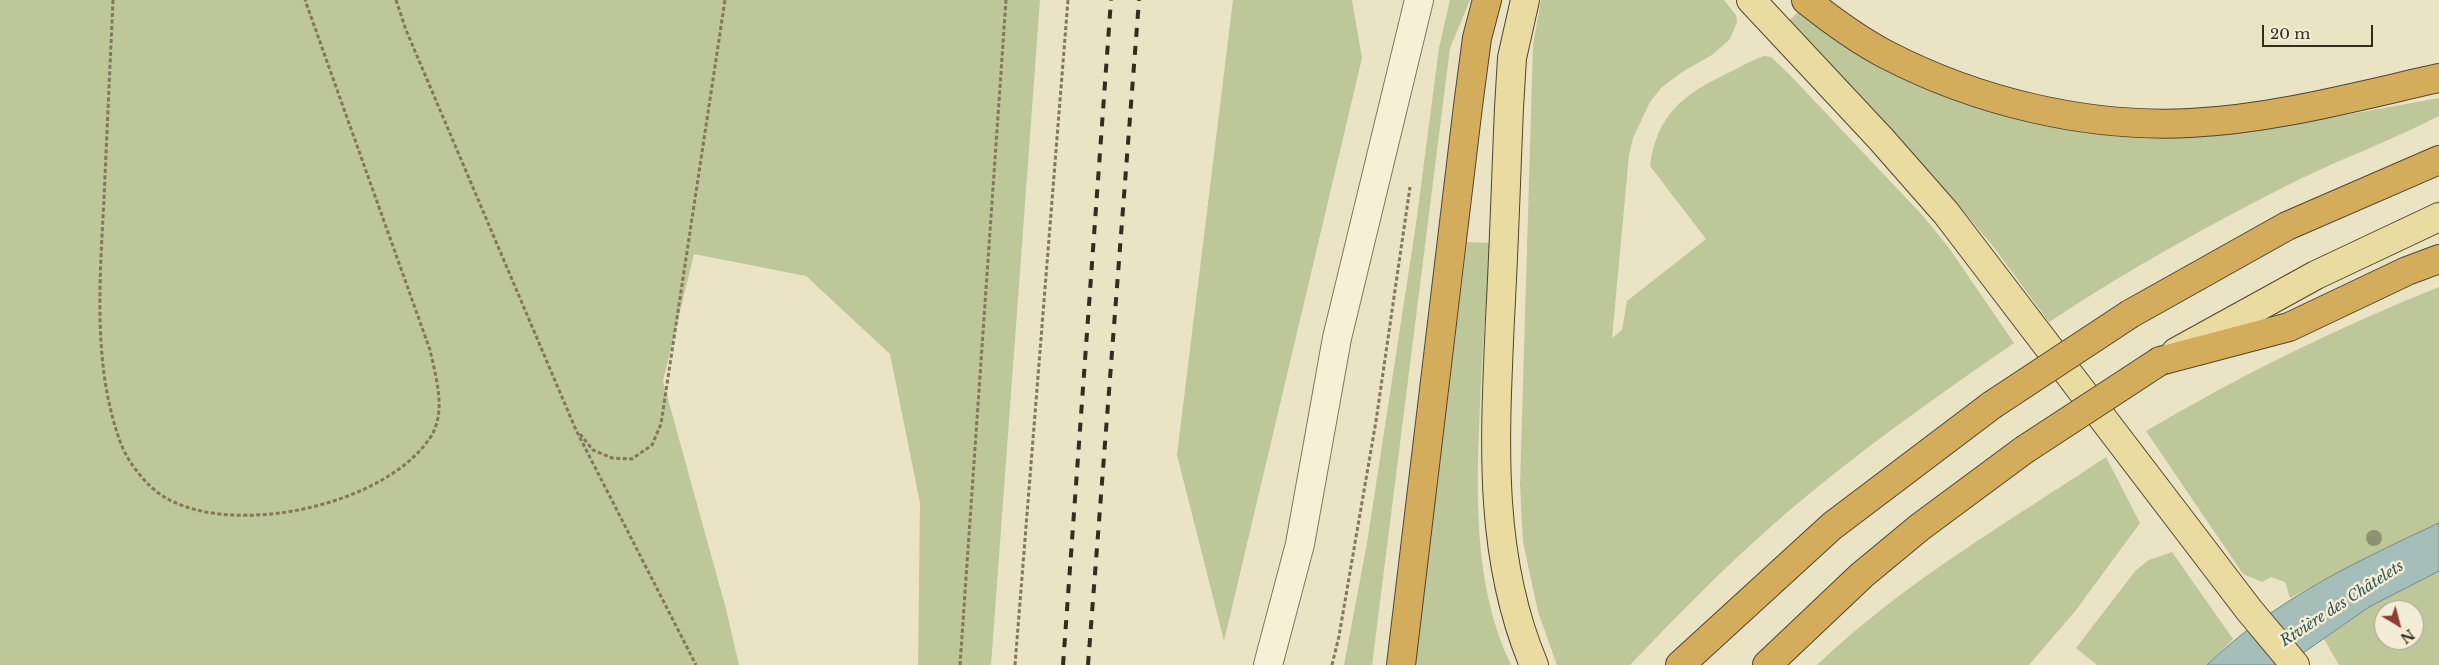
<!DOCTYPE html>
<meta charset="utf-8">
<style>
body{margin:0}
#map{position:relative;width:2439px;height:665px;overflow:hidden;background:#eae4c5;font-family:"Libre Baskerville",serif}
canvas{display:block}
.north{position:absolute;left:2374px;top:600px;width:50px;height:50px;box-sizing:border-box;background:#f2edd4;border:1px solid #a6a08c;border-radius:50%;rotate:143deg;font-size:14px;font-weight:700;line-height:20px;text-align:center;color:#352c1f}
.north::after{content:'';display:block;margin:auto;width:18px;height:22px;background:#8e3c31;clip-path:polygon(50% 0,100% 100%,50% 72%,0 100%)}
.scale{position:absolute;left:2262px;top:25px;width:111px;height:22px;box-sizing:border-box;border:2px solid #352c1f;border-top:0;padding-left:6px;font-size:15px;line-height:18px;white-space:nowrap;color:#352c1f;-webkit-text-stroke:4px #f2edd4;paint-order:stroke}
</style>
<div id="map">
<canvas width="2439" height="665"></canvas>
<div class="north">N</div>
<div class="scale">20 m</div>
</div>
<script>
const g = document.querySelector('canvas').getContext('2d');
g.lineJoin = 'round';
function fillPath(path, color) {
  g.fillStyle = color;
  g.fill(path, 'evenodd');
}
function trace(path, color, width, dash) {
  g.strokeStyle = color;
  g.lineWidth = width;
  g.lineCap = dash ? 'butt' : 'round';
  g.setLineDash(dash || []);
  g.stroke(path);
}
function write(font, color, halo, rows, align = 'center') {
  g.font = font + ' "Libre Baskerville",serif';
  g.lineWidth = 5;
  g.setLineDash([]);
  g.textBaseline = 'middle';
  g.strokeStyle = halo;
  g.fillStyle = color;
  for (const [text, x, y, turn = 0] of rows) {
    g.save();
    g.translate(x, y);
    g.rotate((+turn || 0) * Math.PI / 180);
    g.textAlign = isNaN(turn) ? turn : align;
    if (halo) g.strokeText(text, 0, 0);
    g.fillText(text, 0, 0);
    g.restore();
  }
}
fillPath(new Path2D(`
 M0 0H1040L991 665H918L920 503 890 354 806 276 694 254 663 381 726 609 739 665H0Z
 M1233 0H1352L1362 58 1224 641 1177 455Z
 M1450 0H1470L1450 48 1372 665H1344L1367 543 1416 224 1439 48Z
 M1541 0H1724L1736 15 1737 22 1730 39 1712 55 1682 72 1662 87 1650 102 1633 138 1629 155 1612 338 1622 330 1627 301 1706 239 1650 166C1657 114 1684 94 1728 73 1740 67 1752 60 1764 56L1771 57 1789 74 1923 216 1949 248 2014 343C1926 404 1836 467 1756 540 1712 580 1671 622 1630 665H1557L1538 612 1523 542 1520 485 1533 45Z
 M1800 10 1897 74 2236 131 2334 117 2439 98V116C2394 139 2346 157 2300 179 2214 222 2129 269 2049 322L1992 245 1953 199 1789 21Z
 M1467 242 1491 243C1486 298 1482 352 1480 407 1476 492 1473 586 1511 665H1415Z
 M2439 287V523L2385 548 2290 598 2285 582 2271 577 2262 582 2243 574 2146 431C2239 376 2338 327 2439 287Z
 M2106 457 2140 523 2076 610 2029 665H1817C1904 582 2007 523 2106 457Z
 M2172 552 2233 639 2207 665H2097L2076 648 2136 570 2149 560Z
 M2439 571V665H2339L2324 639 2369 607ZM2384 610H2414V640H2384Z`), '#bdc79a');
const water = new Path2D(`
 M2439 523V571L2369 607 2286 665H2207C2274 600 2355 562 2439 523Z`);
fillPath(water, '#a6beba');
trace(water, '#6e8b88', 1);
const minor = new Path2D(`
 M1268 665 1300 544 1337 338 1419 0`);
const major = new Path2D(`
 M1525 0 1512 58 1509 108C1506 178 1504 248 1500 319 1495 436 1487 554 1534 665
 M1751 0 1881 139 1946 213 2249 610 2295 665
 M2176 352 2316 275 2439 217`);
const highway = new Path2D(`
 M1806 0C1831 20 1858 40 1887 55 1978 102 2087 128 2190 123 2274 119 2358 96 2439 78
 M2130 314 2287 226 2439 160
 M2160 361 2289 327 2407 271 2439 259
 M1401 665 1468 106 1477 38 1487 0
 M1680 665 1832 526 1992 405
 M1767 665 1862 575 1920 527 2024 450`);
trace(minor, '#84765c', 30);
trace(major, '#524430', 30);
trace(highway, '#524430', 30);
trace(new Path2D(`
 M113 0C110 66 107 132 104 198 100 279 92 366 121 444 129 464 147 487 166 498 236 538 385 505 430 438 447 413 436 377 430 350L305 0
 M396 0 406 30 576 430 696 665
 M580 434 593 450 612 458 632 459 652 445 661 424 725 0
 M960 665 1006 0
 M1015 665 1068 0
 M1332 665 1339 636 1376 421 1410 187`), '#84765c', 3, [4, 2.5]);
trace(minor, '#f6f0d7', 28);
trace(major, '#eadca0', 28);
trace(highway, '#d3ad5c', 28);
trace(new Path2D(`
 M1063 665 1111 0
 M1088 665 1139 0`), '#352c1f', 4, [9, 9]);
const highwayBridge = new Path2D(`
 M1992 405 2130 314
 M2024 450 2160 361`);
trace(highwayBridge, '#524430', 30, []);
trace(highwayBridge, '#d3ad5c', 28);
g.fillStyle = '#8d936e';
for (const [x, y] of [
 [2374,538]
]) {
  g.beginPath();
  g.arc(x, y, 8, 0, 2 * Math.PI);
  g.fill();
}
write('italic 15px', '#305153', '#f2edd4', [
 ["Rivière des Châtelets",2342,604,-33]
]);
</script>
